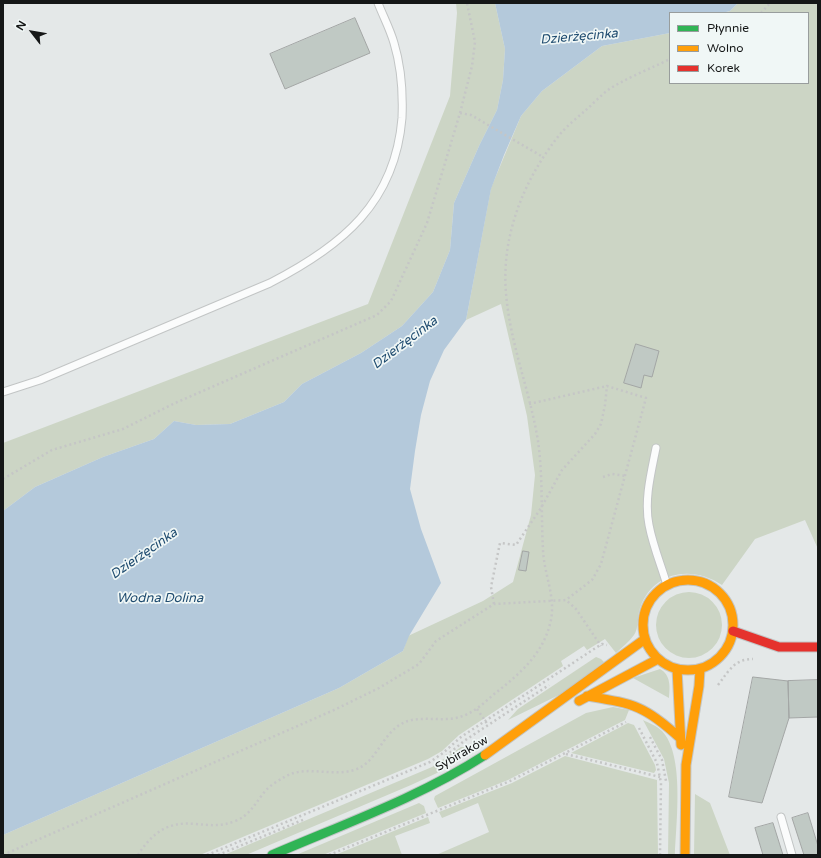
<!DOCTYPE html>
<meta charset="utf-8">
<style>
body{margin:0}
#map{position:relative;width:821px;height:858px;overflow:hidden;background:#e4e8e8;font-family:"Varela Round",sans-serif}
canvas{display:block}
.frame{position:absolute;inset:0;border:4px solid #151717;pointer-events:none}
.legend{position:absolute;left:669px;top:12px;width:140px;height:72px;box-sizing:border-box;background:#f0f7f6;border:1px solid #989d9d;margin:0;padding:5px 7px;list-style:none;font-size:12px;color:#151717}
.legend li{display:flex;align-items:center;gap:8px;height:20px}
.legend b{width:20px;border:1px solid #989d9d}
.north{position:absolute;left:12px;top:12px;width:40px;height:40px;-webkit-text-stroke:3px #f0f7f6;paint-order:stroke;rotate:301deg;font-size:11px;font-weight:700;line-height:16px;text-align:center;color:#151717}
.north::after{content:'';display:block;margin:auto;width:14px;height:18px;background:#151717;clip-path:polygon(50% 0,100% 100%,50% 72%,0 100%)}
</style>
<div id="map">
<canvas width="821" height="858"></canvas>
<div class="frame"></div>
<ul class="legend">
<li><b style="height:5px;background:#30b455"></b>Płynnie</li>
<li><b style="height:5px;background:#ff9f0a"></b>Wolno</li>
<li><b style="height:5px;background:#e5322d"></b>Korek</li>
</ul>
<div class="north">N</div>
</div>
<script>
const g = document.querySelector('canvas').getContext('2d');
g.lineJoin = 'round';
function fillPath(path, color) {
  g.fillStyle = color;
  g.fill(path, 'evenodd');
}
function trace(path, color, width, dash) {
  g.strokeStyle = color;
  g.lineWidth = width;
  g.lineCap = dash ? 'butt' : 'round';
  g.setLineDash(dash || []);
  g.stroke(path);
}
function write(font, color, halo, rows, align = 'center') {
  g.font = font + ' "Varela Round",sans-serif';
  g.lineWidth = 3.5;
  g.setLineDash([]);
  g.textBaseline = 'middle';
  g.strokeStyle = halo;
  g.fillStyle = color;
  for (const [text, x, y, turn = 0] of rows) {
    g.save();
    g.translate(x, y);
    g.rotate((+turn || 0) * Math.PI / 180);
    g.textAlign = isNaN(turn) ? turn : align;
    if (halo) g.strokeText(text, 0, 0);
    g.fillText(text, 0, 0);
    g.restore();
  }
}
fillPath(new Path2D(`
 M456 3H495L505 49 503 80 497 110 479 146 454 203 450 250 433 292 402 326 361 353 302 384 284 402 230 424 196 425 174 421 154 439 103 457 35 487 3 511V443L368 304 450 96 457 13Z
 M738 3H818V549L805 520 755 539 722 585C692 565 653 571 640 608 637 616 639 628 634 635 629 642 622 647 616 653L605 639 587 650 584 646 561 661 563 666 459 735 442 751 428 759 200 855H3V835L339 688 403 651 408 636 483 601 513 582 531 515 535 475 527 416 501 304 466 320 491 188 521 116 542 91 602 46 670 33V83H808V13H722L730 11Z
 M656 625a33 33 0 1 1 66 0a33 33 0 1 1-66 0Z
 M596 657 601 659 604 662 563 693 508 720 518 709Z
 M660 669C671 675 670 687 669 698L633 678Z
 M613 707 629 710 625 720 508 780 438 808 434 799 435 796 586 713Z
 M643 720C649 723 657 726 662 731 685 755 676 823 675 855H668L669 783 664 759Z
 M628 723 634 725 655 765 656 770 654 773 571 753Z
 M461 747H467L437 773 411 785 246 855H224L432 767Z
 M565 756 657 780 658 855H436L489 832 478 803 442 818 439 812 512 783Z
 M695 794 710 803 730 855H694Z
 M419 803 424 806 426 813 323 855H296Z
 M428 817 430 823 395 836 402 855H335Z`), '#ccd5c5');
fillPath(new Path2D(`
 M495 3H738L730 11 722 13H670V33L602 46 542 91 521 116 504 155 491 189 466 320 444 350 430 381 421 415 415 451 410 489 421 529 441 583 409 636 403 651 339 688 3 835V511L35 487 103 457 154 439 174 421 196 425 230 424 284 402 302 384 361 353 402 326 433 292 450 250 454 203 479 146 497 110 503 80 505 49Z`), '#b4c9db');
const building = new Path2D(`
 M355 18 370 53 285 89 270 54Z
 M636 344 659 351 652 377 644 375 641 388 624 383Z
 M523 551 529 552 526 571 519 570Z
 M753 677 788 681 789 718 762 803 729 797Z
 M818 680V717L789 718 788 681Z
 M808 813 818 846V855H804L792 818Z
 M773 823 783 855H763L755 828Z`);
fillPath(building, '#c0c9c4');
trace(building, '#a3a6a5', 1);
const lane = new Path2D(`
 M3 392 40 380 270 283C342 246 395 203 402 118 403 94 401 66 394 43 390 29 383 16 378 3
 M656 448C651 473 644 500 649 525 653 546 661 565 667 585
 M781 817 792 855`);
const fast = new Path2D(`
 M272 855C344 824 420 797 485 755`);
const slow = new Path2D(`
 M643 625a45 45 0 1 1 90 0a45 45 0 1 1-90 0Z
 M677 669 681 745
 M587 696C634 704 644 705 680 738
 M579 701 658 659
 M485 755 645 639
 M685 855 686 765 699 686 700 669`);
const jam = new Path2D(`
 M733 631 779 647H818`);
trace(lane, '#c2c5c5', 9);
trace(fast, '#c2c5c5', 11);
trace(slow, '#c2c5c5', 11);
trace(jam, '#c2c5c5', 11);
trace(new Path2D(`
 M761 13 770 3
 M460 113 471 115 543 157
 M529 404 607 386
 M603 477 612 474 626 476
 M3 479 52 450 123 429 173 404 377 315 391 301 427 223 460 113 472 66 475 42 467 3
 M494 604 491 587 500 543 516 545 541 508 562 470 595 434 601 424 605 405 607 386 646 398 601 564 592 580 566 600
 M718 685C729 671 734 659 753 659
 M477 709 488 725
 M639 728 657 763 661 783 660 855
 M650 737 662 760 666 781
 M566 754 660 777
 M446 756 464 741 549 685
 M3 855 334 710 379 688 419 664 436 641 494 604 566 600 576 609 601 646
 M138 855C152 833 168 821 195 824 210 825 221 827 235 821 249 816 254 805 263 794 268 786 278 781 286 776 307 765 331 777 354 770 375 764 380 739 398 726 416 713 439 723 460 717 473 713 483 704 493 695 517 676 542 656 550 624 557 599 544 575 543 550 541 514 543 476 538 441 530 391 510 344 506 293 501 236 524 178 561 133 568 125 578 117 586 110 593 104 600 96 608 90 624 79 652 68 670 59
 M207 855 430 762 443 753 461 737 594 649 602 644 607 645
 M218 855 305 819
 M329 855 510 781 626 722
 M450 855H451`), '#c5c6c6', 2.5, [2, 3]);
trace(lane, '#fbfcfc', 7);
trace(fast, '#30b455', 9);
trace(slow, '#ff9f0a', 9);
trace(jam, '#e5322d', 9);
write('12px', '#151717', '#f0f7f6', [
 ["Sybiraków",462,754,-30]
]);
write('italic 13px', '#1e4b6f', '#f0f7f6', [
 ["Dzierżęcinka",579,37,-5],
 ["Dzierżęcinka",405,343,-37],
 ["Dzierżęcinka",144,554,-35],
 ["Wodna Dolina",160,599]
]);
</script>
